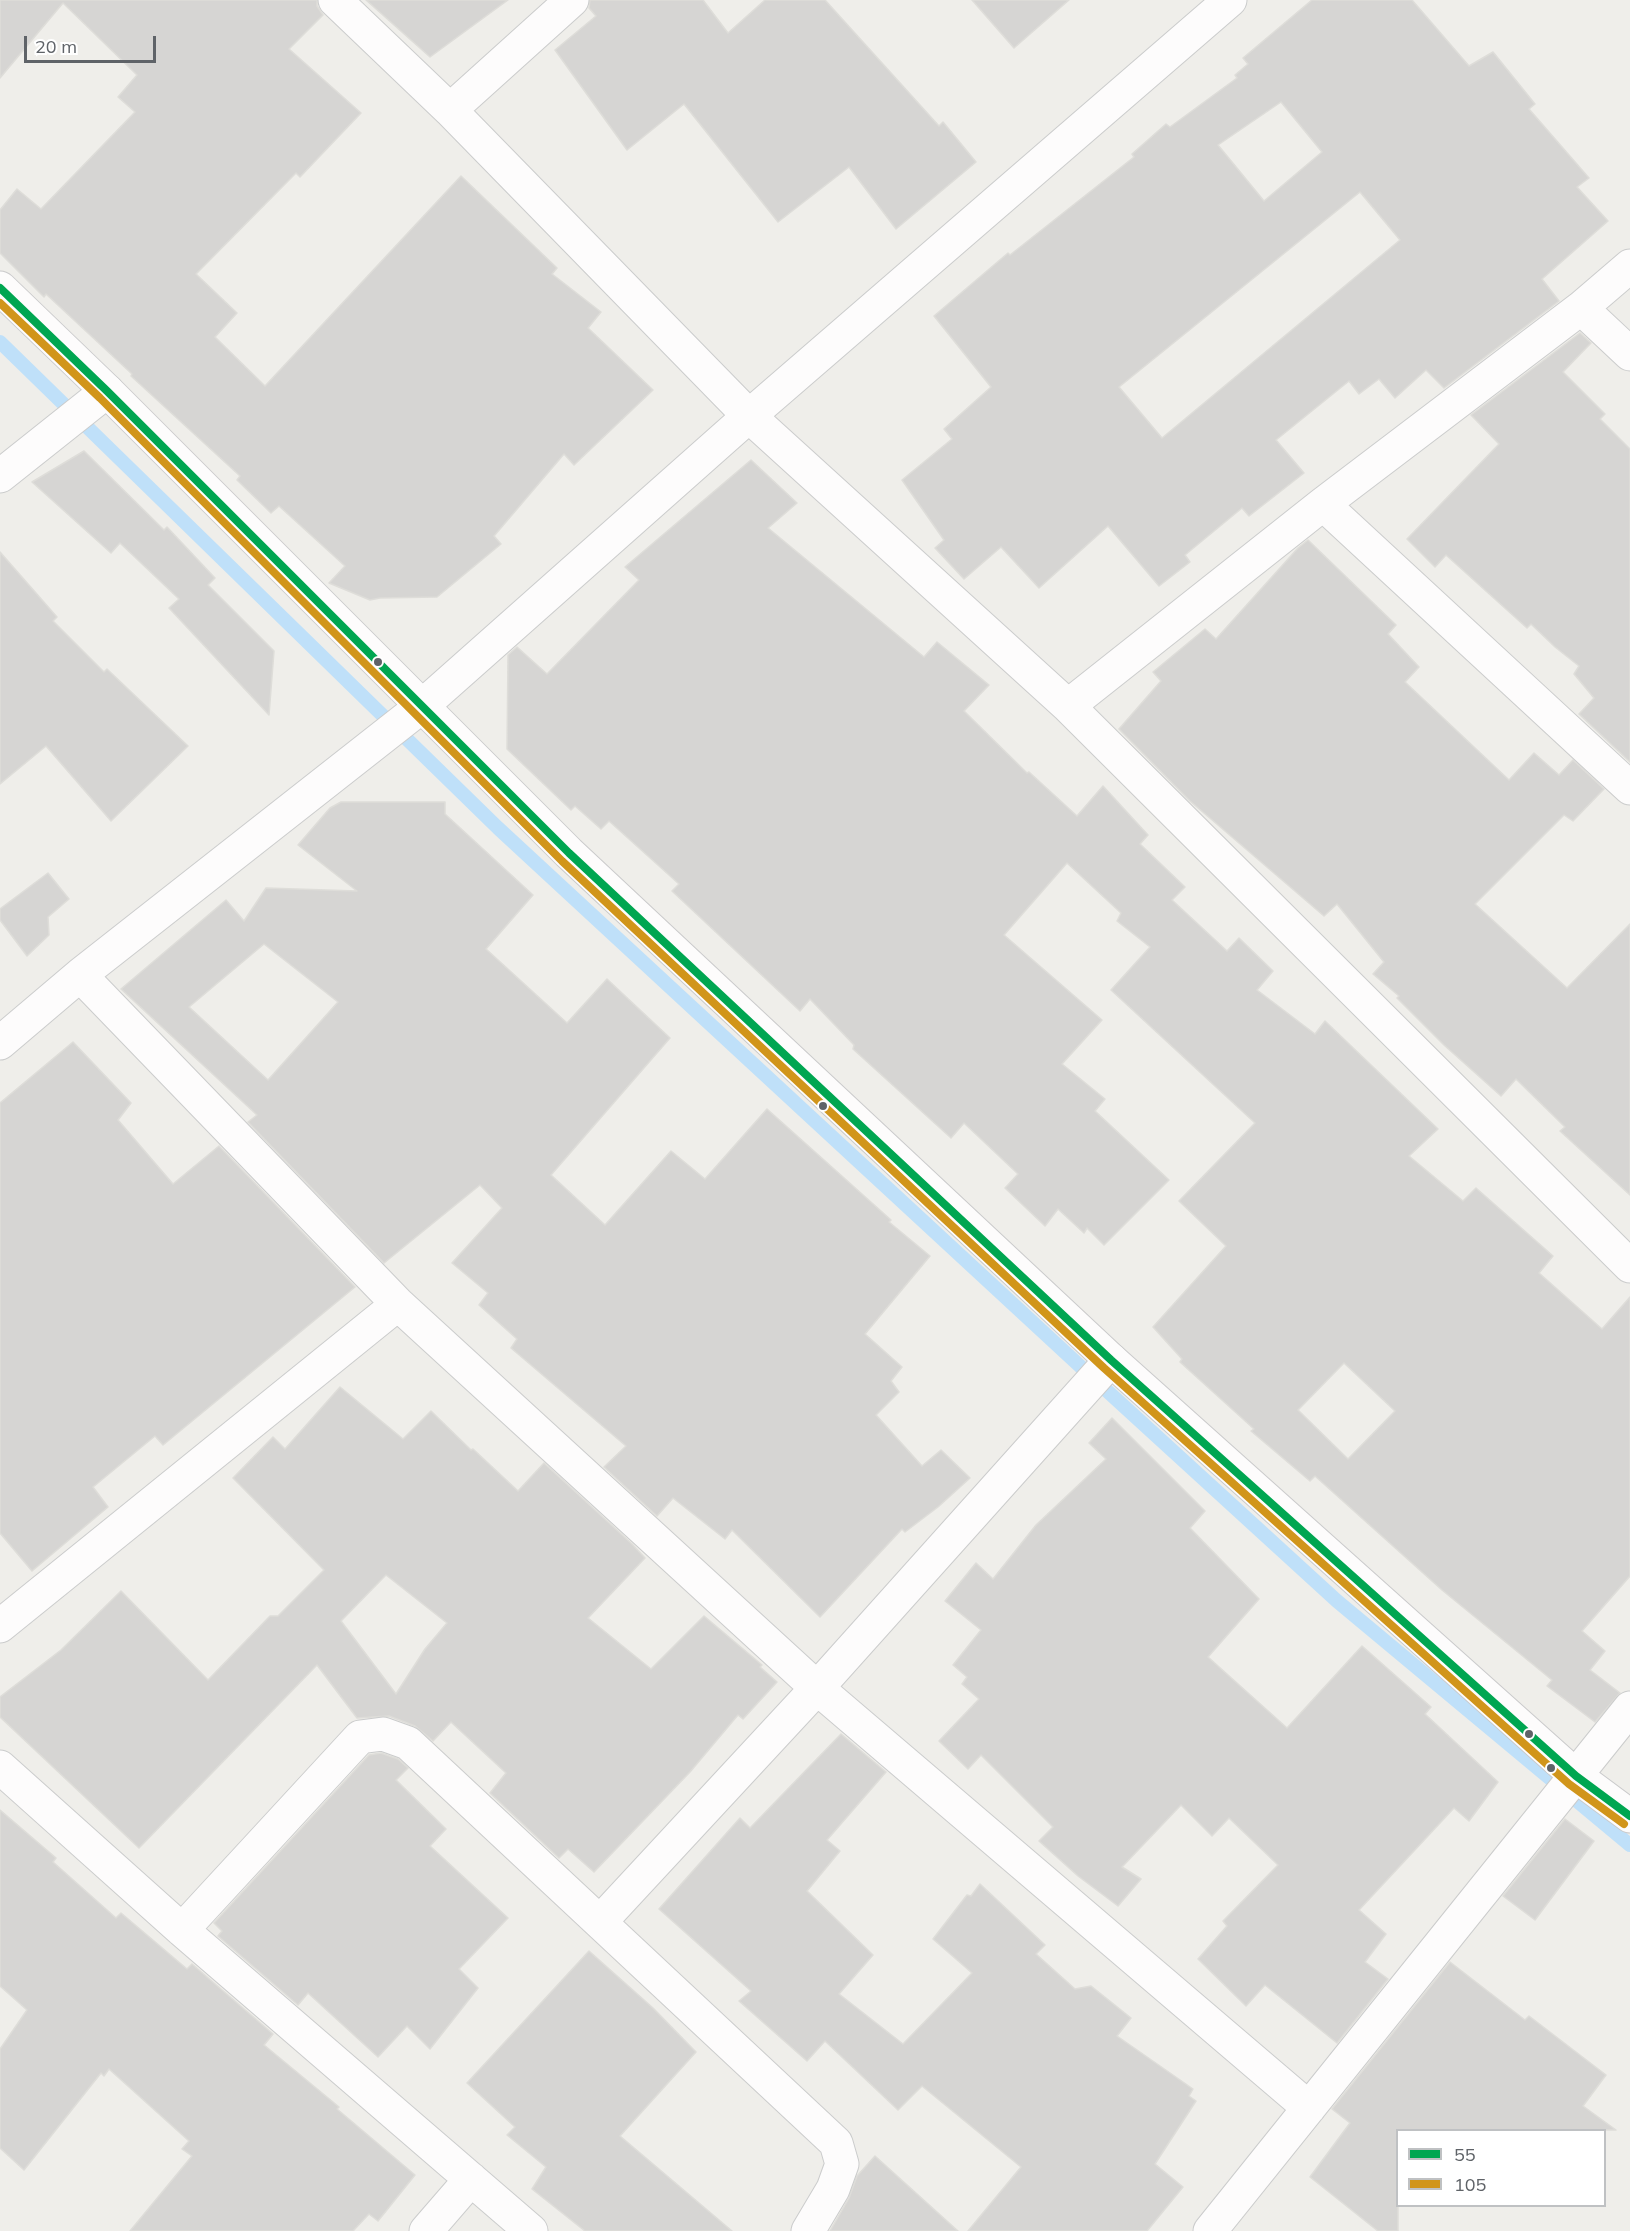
<!DOCTYPE html>
<style>
body{margin:0}
#map{position:relative;width:1630px;height:2231px;overflow:hidden;background:#efeeea;font-family:Mulish,sans-serif}
canvas{display:block}
.legend{position:absolute;left:1396px;top:2129px;width:210px;height:78px;box-sizing:border-box;background:#fff;border:2px solid #bfc1c3;margin:0;padding:8px 10px;list-style:none;font-size:18px;color:#5f6368}
.legend li{display:flex;align-items:center;gap:12px;height:30px}
.legend b{width:30px;border:2px solid #bfc1c3}
.scale{position:absolute;left:24px;top:36px;width:132px;height:27px;box-sizing:border-box;border:3px solid #5f6368;border-top:0;padding-left:8px;font-size:18px;line-height:21px;white-space:nowrap;color:#5f6368;-webkit-text-stroke:4px #fff;paint-order:stroke}
</style>
<div id="map">
<canvas width="1630" height="2231"></canvas>
<ul class="legend">
<li><b style="height:8px;background:#00a651"></b>55</li>
<li><b style="height:8px;background:#d1951a"></b>105</li>
</ul>
<div class="scale">20 m</div>
</div>
<script>
const g = document.querySelector('canvas').getContext('2d');
g.lineJoin = 'round';
function trace(path, color, width, dash) {
  g.strokeStyle = color;
  g.lineWidth = width;
  g.lineCap = dash ? 'butt' : 'round';
  g.setLineDash(dash || []);
  g.stroke(path);
}
function fillPath(path, color) {
  g.fillStyle = color;
  g.fill(path, 'evenodd');
}
trace(new Path2D(`
 M0 342 498 828 1081 1367 1337 1601 1630 1845`), '#bfe0f9', 14);
const building = new Path2D(`
 M0 0H317V6L323 15 289 49 361 113 300 177 296 173 196 274 237 313 215 337 265 386 461 176 557 268 552 274 601 312 588 328 653 390 574 465 564 454 494 536 501 544 437 597 380 598 370 600 329 583 345 566 279 506 271 513 237 480 240 476 131 376 132 374 46 294 44 297 0 253V210L17 189 41 209 135 112 118 97 137 75 63 3 0 78Z
 M366 0H508L430 57Z
 M590 0H703L728 33 765 0H825L939 126 943 122 976 162 896 229 849 167 778 222 684 104 627 150 555 50 596 16 589 8Z
 M972 0H1069L1014 48Z
 M1312 0H1412L1469 66 1493 52 1535 104 1529 109 1589 178 1577 187 1608 221 1542 279 1559 301 1444 388 1426 370 1395 398 1379 379 1359 394 1349 381 1276 440 1304 473 1249 516 1242 508 1185 555 1190 562 1159 586 1108 526 1039 588 1001 547 964 579 935 548 944 540 902 480 952 439 944 429 991 387 934 316 1008 253 1010 255 1134 157 1132 154 1166 124 1170 127 1237 78 1235 75 1248 64 1243 58ZM1281 102 1322 152 1264 201 1218 145ZM1360 192 1400 240 1162 438 1119 387Z
 M1580 333 1591 343 1563 372 1605 414 1600 419 1630 449V762L1579 714 1594 698 1574 674 1579 666 1555 647 1531 624 1527 628 1446 555 1435 567 1407 539 1499 444 1471 415Z
 M84 451 164 530 167 527 215 578 208 585 274 651 269 715 169 608 179 599 120 543 111 553 32 482Z
 M751 460 797 503 768 528 924 657 937 642 989 685 964 711 1027 773 1029 772 1077 816 1103 786 1148 835 1140 844 1185 887 1172 900 1227 951 1239 938 1273 971 1257 990 1315 1034 1325 1021 1438 1129 1409 1156 1463 1201 1476 1188 1553 1256 1539 1273 1602 1329 1630 1297V1576L1582 1631 1605 1651 1590 1670 1620 1693 1595 1722 1547 1686 1552 1680 1442 1590 1315 1476 1310 1481 1251 1431 1254 1429 1180 1362 1182 1359 1153 1327 1226 1246 1179 1201 1255 1123 1111 990 1150 947 1117 921 1121 913 1067 863 1004 935 1102 1020 1062 1064 1105 1099 1095 1111 1169 1180 1104 1245 1087 1228 1084 1233 1058 1209 1045 1226 1005 1188 1018 1174 964 1123 951 1138 853 1049 854 1045 810 999 800 1011 672 891 679 884 609 821 601 829 575 806 571 810 507 749 508 655 517 647 547 674 639 580 625 567ZM1344 1363 1395 1411 1348 1459 1298 1410Z
 M1308 540 1396 625 1388 634 1419 667 1405 682 1509 780 1534 753 1559 775 1573 760 1604 789 1573 821 1564 815 1475 904 1567 988 1630 924V1195L1560 1131 1565 1127 1516 1079 1501 1096 1444 1045 1397 998 1399 996 1373 974 1384 962 1337 904 1324 916 1190 801 1119 729 1161 681 1153 672 1205 629 1216 639 1298 548Z
 M0 552 57 617 53 621 104 672 107 669 188 746 111 821 46 746 0 784Z
 M341 802H445V814L533 895 486 949 567 1023 607 979 670 1038 551 1175 605 1225 671 1151 705 1179 767 1109 891 1220 889 1222 930 1256 865 1334 902 1367 891 1381 899 1392 876 1415 922 1466 941 1450 970 1478 938 1507 905 1532 902 1529 820 1617 732 1530 725 1539 673 1498 657 1516 604 1467 626 1446 511 1348 517 1339 479 1305 488 1293 452 1263 502 1208 480 1185 384 1263 248 1122 257 1115 121 989 226 900 244 921 266 888 357 891 298 845 330 808ZM264 944 338 1002 268 1080 189 1007Z
 M48 873 69 899 48 917 49 935 27 956 0 920V909Z
 M73 1042 131 1103 118 1120 173 1184 219 1146 355 1287 163 1445 155 1436 93 1487 108 1507 32 1571 0 1533V1103Z
 M340 1387 403 1439 431 1411 471 1450 473 1449 518 1491 544 1463 632 1544 645 1558 588 1618 651 1669 704 1616 762 1665 760 1667 777 1682 743 1719 738 1715 690 1772 594 1872 568 1849 559 1858 490 1793 506 1773 451 1722 433 1741 415 1726 389 1716 357 1718 317 1665 139 1848 0 1717V1697L61 1650 121 1591 208 1680 270 1616H278L324 1570 233 1478 273 1437 285 1449ZM386 1575 447 1623 425 1649 396 1694 341 1621Z
 M1112 1418 1205 1511 1190 1528 1259 1599 1208 1657 1287 1728 1362 1646 1431 1707 1425 1714 1498 1782 1469 1821 1454 1808 1359 1910 1386 1934 1365 1962 1388 1979 1337 2043 1265 1985 1246 2006 1198 1959 1227 1926 1223 1921 1278 1865 1229 1818 1212 1836 1181 1805 1122 1867 1141 1879 1118 1906 1078 1876 1039 1841 1053 1827 981 1755 968 1769 939 1741 979 1699 962 1684 967 1677 953 1665 981 1630 945 1601 976 1563 993 1579 1036 1525 1106 1459 1089 1443Z
 M841 1734 886 1772 827 1840 840 1851 807 1891 873 1955 839 1994 903 2044 972 1973 933 1939 967 1895 971 1896 980 1884 1045 1945 1036 1954 1075 1989 1091 1986 1131 2018 1117 2036 1193 2089 1189 2096 1196 2101 1155 2164 1183 2187 1147 2231H968L1021 2167 922 2086 898 2110 825 2041 807 2061 739 2001 751 1991 659 1909 740 1818 750 1828Z
 M381 1753 398 1759 408 1768 396 1780 446 1829 430 1846 508 1918 459 1969 478 1988 430 2049 407 2026 378 2057 308 1993 298 2005 218 1936 222 1931 214 1923 369 1755Z
 M0 1810 56 1858 53 1862 116 1918 121 1913 187 1969 192 1964 273 2034 264 2045 339 2107 337 2109 415 2175 378 2221 369 2214 353 2231H130L192 2156 182 2149 189 2141 109 2069 104 2076 101 2073 24 2170 0 2148V2049L27 2010 0 1986Z
 M1565 1819 1594 1841 1535 1920 1503 1896Z
 M589 1951 653 2008 696 2052 620 2136 732 2231H585L532 2189 546 2167 507 2135 515 2127 467 2083Z
 M1450 1962 1525 2020 1529 2016 1606 2075 1583 2106 1616 2130H1398V2231H1378L1310 2177 1350 2123 1332 2109Z
 M875 2156 958 2231H830L849 2198 857 2176Z`);
fillPath(building, '#d6d5d3');
trace(building, '#deddd9', 1.5);
const street = new Path2D(`
 M335 0 450 110 749 416 1068 706 1630 1266
 M450 110 572 0
 M1581 308 1630 354
 M0 476 107 391
 M1323 504 1630 788
 M1068 706 1323 504 1581 308 1630 266
 M80 975 398 1304 817 1688 1309 2108
 M0 1043 80 975 421 707 749 416 1230 0
 M0 1626 398 1304
 M0 1767 182 1930 531 2231
 M600 1922 817 1688 1111 1360
 M182 1930 360 1737 383 1734 408 1743 836 2143 842 2164 833 2189 808 2231
 M426 2231 471 2179
 M1210 2231 1630 1708`);
const secondary = new Path2D(`
 M0 288 107 391 569 853 1111 1360 1576 1776 1630 1816`);
trace(street, '#cbcccc', 35);
trace(secondary, '#cacacb', 35);
trace(street, '#fdfcfc', 33);
trace(secondary, '#fdfcfc', 33);
trace(new Path2D(`
 M0 288 107 391 569 853 1111 1360 1576 1776 1630 1816`), '#00a651', 8);
trace(new Path2D(`
 M0 303 100 398 562 861 1104 1368 1569 1784 1624 1824`), '#d1951a', 8);
for (const [x, y, r, color] of [
 [378,662,5,"#5f6368"],
 [823,1106,5,"#5f6368"],
 [1529,1734,5,"#5f6368"],
 [1551,1768,5,"#5f6368"]
]) {
  const dot = new Path2D();
  dot.arc(x, y, r, 0, 2 * Math.PI);
  g.fillStyle = color;
  g.fill(dot);
  trace(dot, '#fff', 2);
}
</script>
